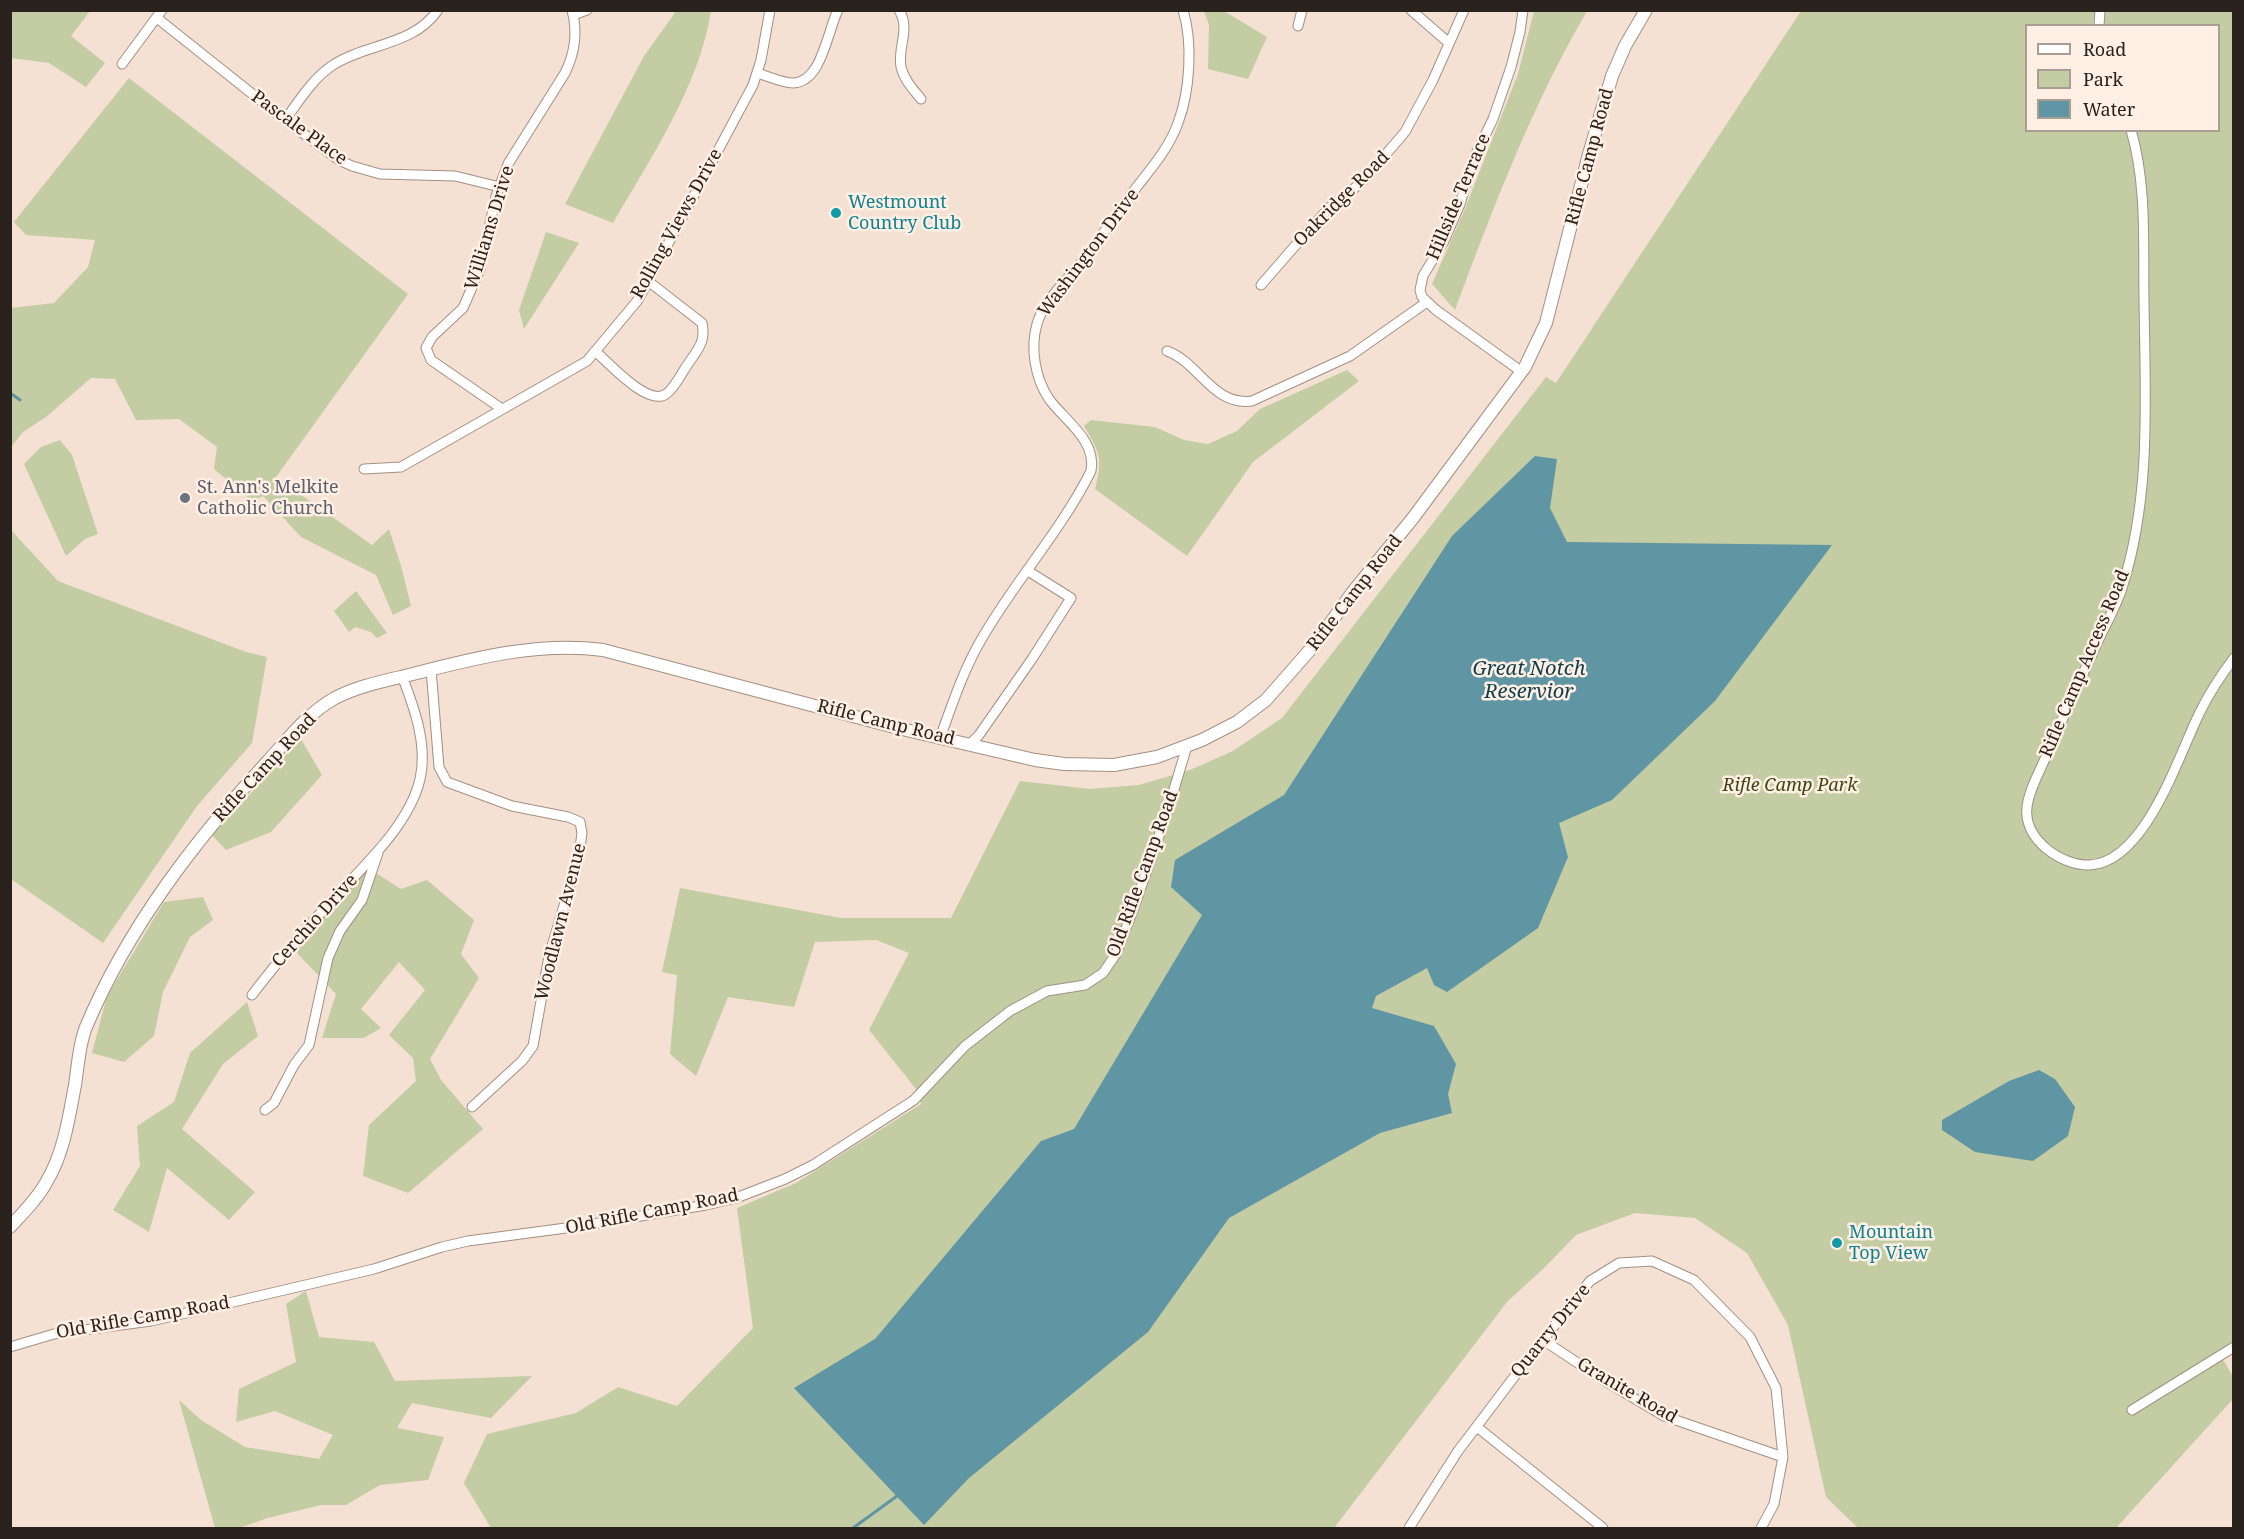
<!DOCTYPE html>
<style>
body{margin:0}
#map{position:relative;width:2244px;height:1539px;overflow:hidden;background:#f4e1d3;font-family:"Noto Serif",serif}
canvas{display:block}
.frame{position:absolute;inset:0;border:12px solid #2a231d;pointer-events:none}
.legend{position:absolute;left:2025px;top:24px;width:195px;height:108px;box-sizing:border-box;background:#ffefe4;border:2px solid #aa9d94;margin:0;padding:8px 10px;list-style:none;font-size:18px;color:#2a231d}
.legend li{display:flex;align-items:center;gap:12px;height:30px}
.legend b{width:30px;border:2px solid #aa9d94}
</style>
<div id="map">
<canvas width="2244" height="1539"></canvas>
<div class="frame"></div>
<ul class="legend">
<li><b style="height:8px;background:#fff"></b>Road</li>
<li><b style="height:16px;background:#c3cca2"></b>Park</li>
<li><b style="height:16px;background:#6095a4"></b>Water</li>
</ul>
</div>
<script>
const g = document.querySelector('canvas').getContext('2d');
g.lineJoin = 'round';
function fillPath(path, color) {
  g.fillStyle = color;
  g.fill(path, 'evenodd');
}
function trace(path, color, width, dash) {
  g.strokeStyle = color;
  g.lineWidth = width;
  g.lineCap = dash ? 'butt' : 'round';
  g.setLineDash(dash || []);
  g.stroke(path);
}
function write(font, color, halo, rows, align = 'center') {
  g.font = font + ' "Noto Serif",serif';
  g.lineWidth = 5;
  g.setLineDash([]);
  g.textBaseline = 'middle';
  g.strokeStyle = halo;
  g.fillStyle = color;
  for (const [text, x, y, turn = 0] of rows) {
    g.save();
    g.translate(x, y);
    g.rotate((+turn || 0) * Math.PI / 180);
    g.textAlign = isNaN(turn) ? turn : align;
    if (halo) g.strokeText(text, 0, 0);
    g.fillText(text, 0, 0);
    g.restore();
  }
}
fillPath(new Path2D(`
 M11 10 90 11 71 36 105 63 86 87 49 63 11 58Z
 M677 10 711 11C699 87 651 157 613 223L565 204 644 56Z
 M1204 11H1224L1267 37 1248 79 1208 69 1209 25Z
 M1534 11H1587C1532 105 1493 208 1455 310L1432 284 1464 211 1518 74Z
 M1801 11H2233L2234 1340 2218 1352 2233 1376V1399L2116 1528H1858L1826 1497 1788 1325 1747 1253 1695 1218 1635 1213 1576 1235 1544 1268 1507 1302 1334 1528H491L464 1483 487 1434 576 1413 618 1387 677 1406 753 1328 737 1208 796 1183 921 1104 916 1089 869 1030 909 953 876 940 815 942 794 1007 728 997 696 1076 670 1054 677 975 662 972 680 888 841 918H951L1020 781 1090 789 1139 785 1190 770 1233 751 1282 718 1546 377 1556 383ZM2026 26H2218V130H2026Z
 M129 78 408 294 276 477 372 545 389 529 401 566 411 606 393 615 376 575 301 537 263 496 252 501 214 469 217 447 179 419 136 420 115 379 91 378 46 417 23 432 11 447V308L54 303 88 267 95 240 26 235 14 222Z
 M546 232 579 243 524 329 519 310Z
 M1347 370 1359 381 1253 462 1187 556 1095 489C1103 458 1100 453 1084 426L1091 420 1155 427 1184 440 1208 444 1237 431 1260 409Z
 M60 440 72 455 98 534 85 539 66 556 24 464 41 447Z
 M11 530 58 581 246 652 267 657 252 743 197 806 103 943 11 879Z
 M356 591 387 633 377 638 371 632 355 627 349 632 334 611Z
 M301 739 322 775 271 832 226 850 212 835Z
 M368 868 401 889 427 880 474 920 461 954 479 978 430 1059 441 1080 483 1129 408 1193 363 1176 369 1125 416 1081 413 1058 389 1035 425 990 399 962 361 1009 381 1028 364 1038H322L336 994 293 949Z
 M203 897 213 920 190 937 163 992 154 1036 124 1062 92 1053 107 996 164 902Z
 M247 1002 258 1036 223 1064 182 1129 255 1192 229 1220 167 1168 149 1232 113 1210 140 1166 137 1126 174 1102 190 1053Z
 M306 1291 319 1337 374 1342 395 1381 532 1376 491 1418 412 1403 397 1428 444 1437 428 1480 380 1485 346 1505H321L268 1518 239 1528H215L179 1400 201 1420 245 1447 319 1459 333 1435 275 1411 236 1422 239 1389 296 1362 286 1304Z`), '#c3cca2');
fillPath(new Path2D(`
 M1535 456 1557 459 1550 508 1567 542 1832 545 1715 701 1612 800 1559 823 1568 857 1538 928 1447 992 1434 985 1427 968 1376 996 1372 1008 1434 1026 1456 1064 1448 1094 1452 1113 1380 1133 1229 1218 1148 1332 969 1478 924 1525 794 1388 875 1339 1041 1141 1074 1129 1202 915 1171 887 1175 860 1284 795 1452 536Z
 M2039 1070 2055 1079 2075 1107 2068 1136 2033 1161 1975 1152 1942 1130V1120L2009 1081Z`), '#6095a4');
trace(new Path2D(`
 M10 393 20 400
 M853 1528 897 1496`), '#6095a4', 3);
const minor = new Path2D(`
 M899 10C911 29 897 48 901 67 904 80 913 89 921 99
 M1411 10 1449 43
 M573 15 587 10
 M157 18 285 120 339 160 352 166 380 174 455 176 500 187
 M1298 26 1302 10
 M2099 26 2100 10
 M122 64 162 10
 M757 73C768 76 782 83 793 83 822 82 827 32 838 10
 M285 120C299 101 313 78 333 65 367 43 413 46 438 10
 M2131 130C2147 185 2143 243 2144 299 2145 395 2152 495 2122 588 2116 606 2106 624 2098 641 2081 678 2064 715 2048 752 2041 769 2029 789 2027 807 2023 839 2061 866 2090 865 2146 862 2179 754 2200 712 2210 692 2221 675 2234 658
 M1261 285 1308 231 1330 207 1361 183 1405 132 1433 80 1464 10
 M595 351C609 363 648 407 666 394 675 388 682 372 688 364 698 349 706 342 702 323L648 281
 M1167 351C1200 363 1212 406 1252 401L1350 356 1427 302
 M1522 372 1436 310 1422 297 1420 290 1423 276 1444 241 1460 204 1474 158 1493 119 1511 67 1520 32 1523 10
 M502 409 431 360 426 348 432 337 463 308 480 269 496 196 508 164 565 73C575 53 578 33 572 10
 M364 469 401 467 587 361 638 300 753 85 761 60 770 10
 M431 669 439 767 447 782 512 806 568 817 580 822 582 833 579 855 549 956 533 1046 522 1061 472 1107
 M940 738C952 705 963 671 981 640 1014 582 1061 531 1091 471 1097 440 1064 420 1049 399 1035 378 1030 348 1037 324 1043 302 1065 282 1079 265 1099 240 1117 214 1136 188 1152 167 1169 148 1178 123 1190 91 1193 43 1183 10
 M969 745 979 735 1032 659 1071 598 1028 571
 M252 995C277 962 304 931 332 900 363 867 410 824 420 779 428 745 414 707 402 676
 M265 1110 274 1103 294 1065 309 1045 328 958 340 931 362 900 378 853
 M1543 1340 1605 1381 1664 1416 1783 1457
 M10 1347 54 1334 151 1321 199 1310 374 1269 442 1247 468 1241 581 1226 706 1205 736 1198 785 1179 813 1165 914 1100 965 1046 1010 1011 1047 991 1085 985 1103 973 1116 954 1133 910 1166 816 1187 746
 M2132 1410 2234 1347
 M1477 1427 1603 1528
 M1409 1528 1458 1451 1530 1356 1590 1281 1619 1263 1652 1261 1694 1280 1750 1337 1776 1388 1783 1457 1774 1504 1761 1528`);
const tertiary = new Path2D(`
 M10 1227C23 1213 38 1198 47 1181 64 1152 69 1117 75 1085 78 1066 79 1044 86 1027 128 927 196 839 269 760 289 738 308 713 335 698 358 686 384 681 409 675 471 659 538 641 603 650L902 729 1035 760 1064 764 1114 765 1157 757 1202 740 1237 722 1266 700 1316 643 1352 593 1413 518 1525 367 1546 323 1589 154 1612 76 1625 46 1646 10`);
trace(minor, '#a29083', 11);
trace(tertiary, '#a29083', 14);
trace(minor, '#fff', 9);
trace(tertiary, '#fff', 12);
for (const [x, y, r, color] of [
 [836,213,6,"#0f9aa8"],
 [185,498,6,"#6b7280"],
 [1837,1243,6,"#0f9aa8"]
]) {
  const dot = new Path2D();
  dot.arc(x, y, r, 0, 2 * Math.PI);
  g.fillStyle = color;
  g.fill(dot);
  trace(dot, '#ffefe4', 2);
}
write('18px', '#2a231d', '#ffefe4', [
 ["Pascale Place",299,128,36],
 ["Rifle Camp Road",1590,157,-75],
 ["Hillside Terrace",1459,197,-67],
 ["Oakridge Road",1342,199,-45],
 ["Rolling Views Drive",677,224,-61],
 ["Williams Drive",490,228,-73],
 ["Washington Drive",1089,253,-53],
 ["Rifle Camp Road",1355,593,-52],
 ["Rifle Camp Access Road",2085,664,-67],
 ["Rifle Camp Road",886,723,14],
 ["Rifle Camp Road",265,768,-47],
 ["Old Rifle Camp Road",1143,874,-70],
 ["Cerchio Drive",315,921,-48],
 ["Woodlawn Avenue",561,922,-76],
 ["Old Rifle Camp Road",652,1212,-11],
 ["Old Rifle Camp Road",143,1318,-10],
 ["Quarry Drive",1551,1331,-51],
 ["Granite Road",1627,1391,30]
]);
write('18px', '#0d838f', '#ffefe4', [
 ["Westmount",848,203],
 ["Country Club",848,224],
 ["Mountain",1849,1233],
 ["Top View",1849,1254]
], 'left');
write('18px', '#5b616d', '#ffefe4', [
 ["St. Ann's Melkite",197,488],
 ["Catholic Church",197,509]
], 'left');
write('italic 18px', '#3f4614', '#ffefe4', [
 ["Rifle Camp Park",1790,786]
]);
write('italic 20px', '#0e3f4b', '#ffefe4', [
 ["Great Notch",1529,669],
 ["Reservior",1529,692]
]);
</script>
